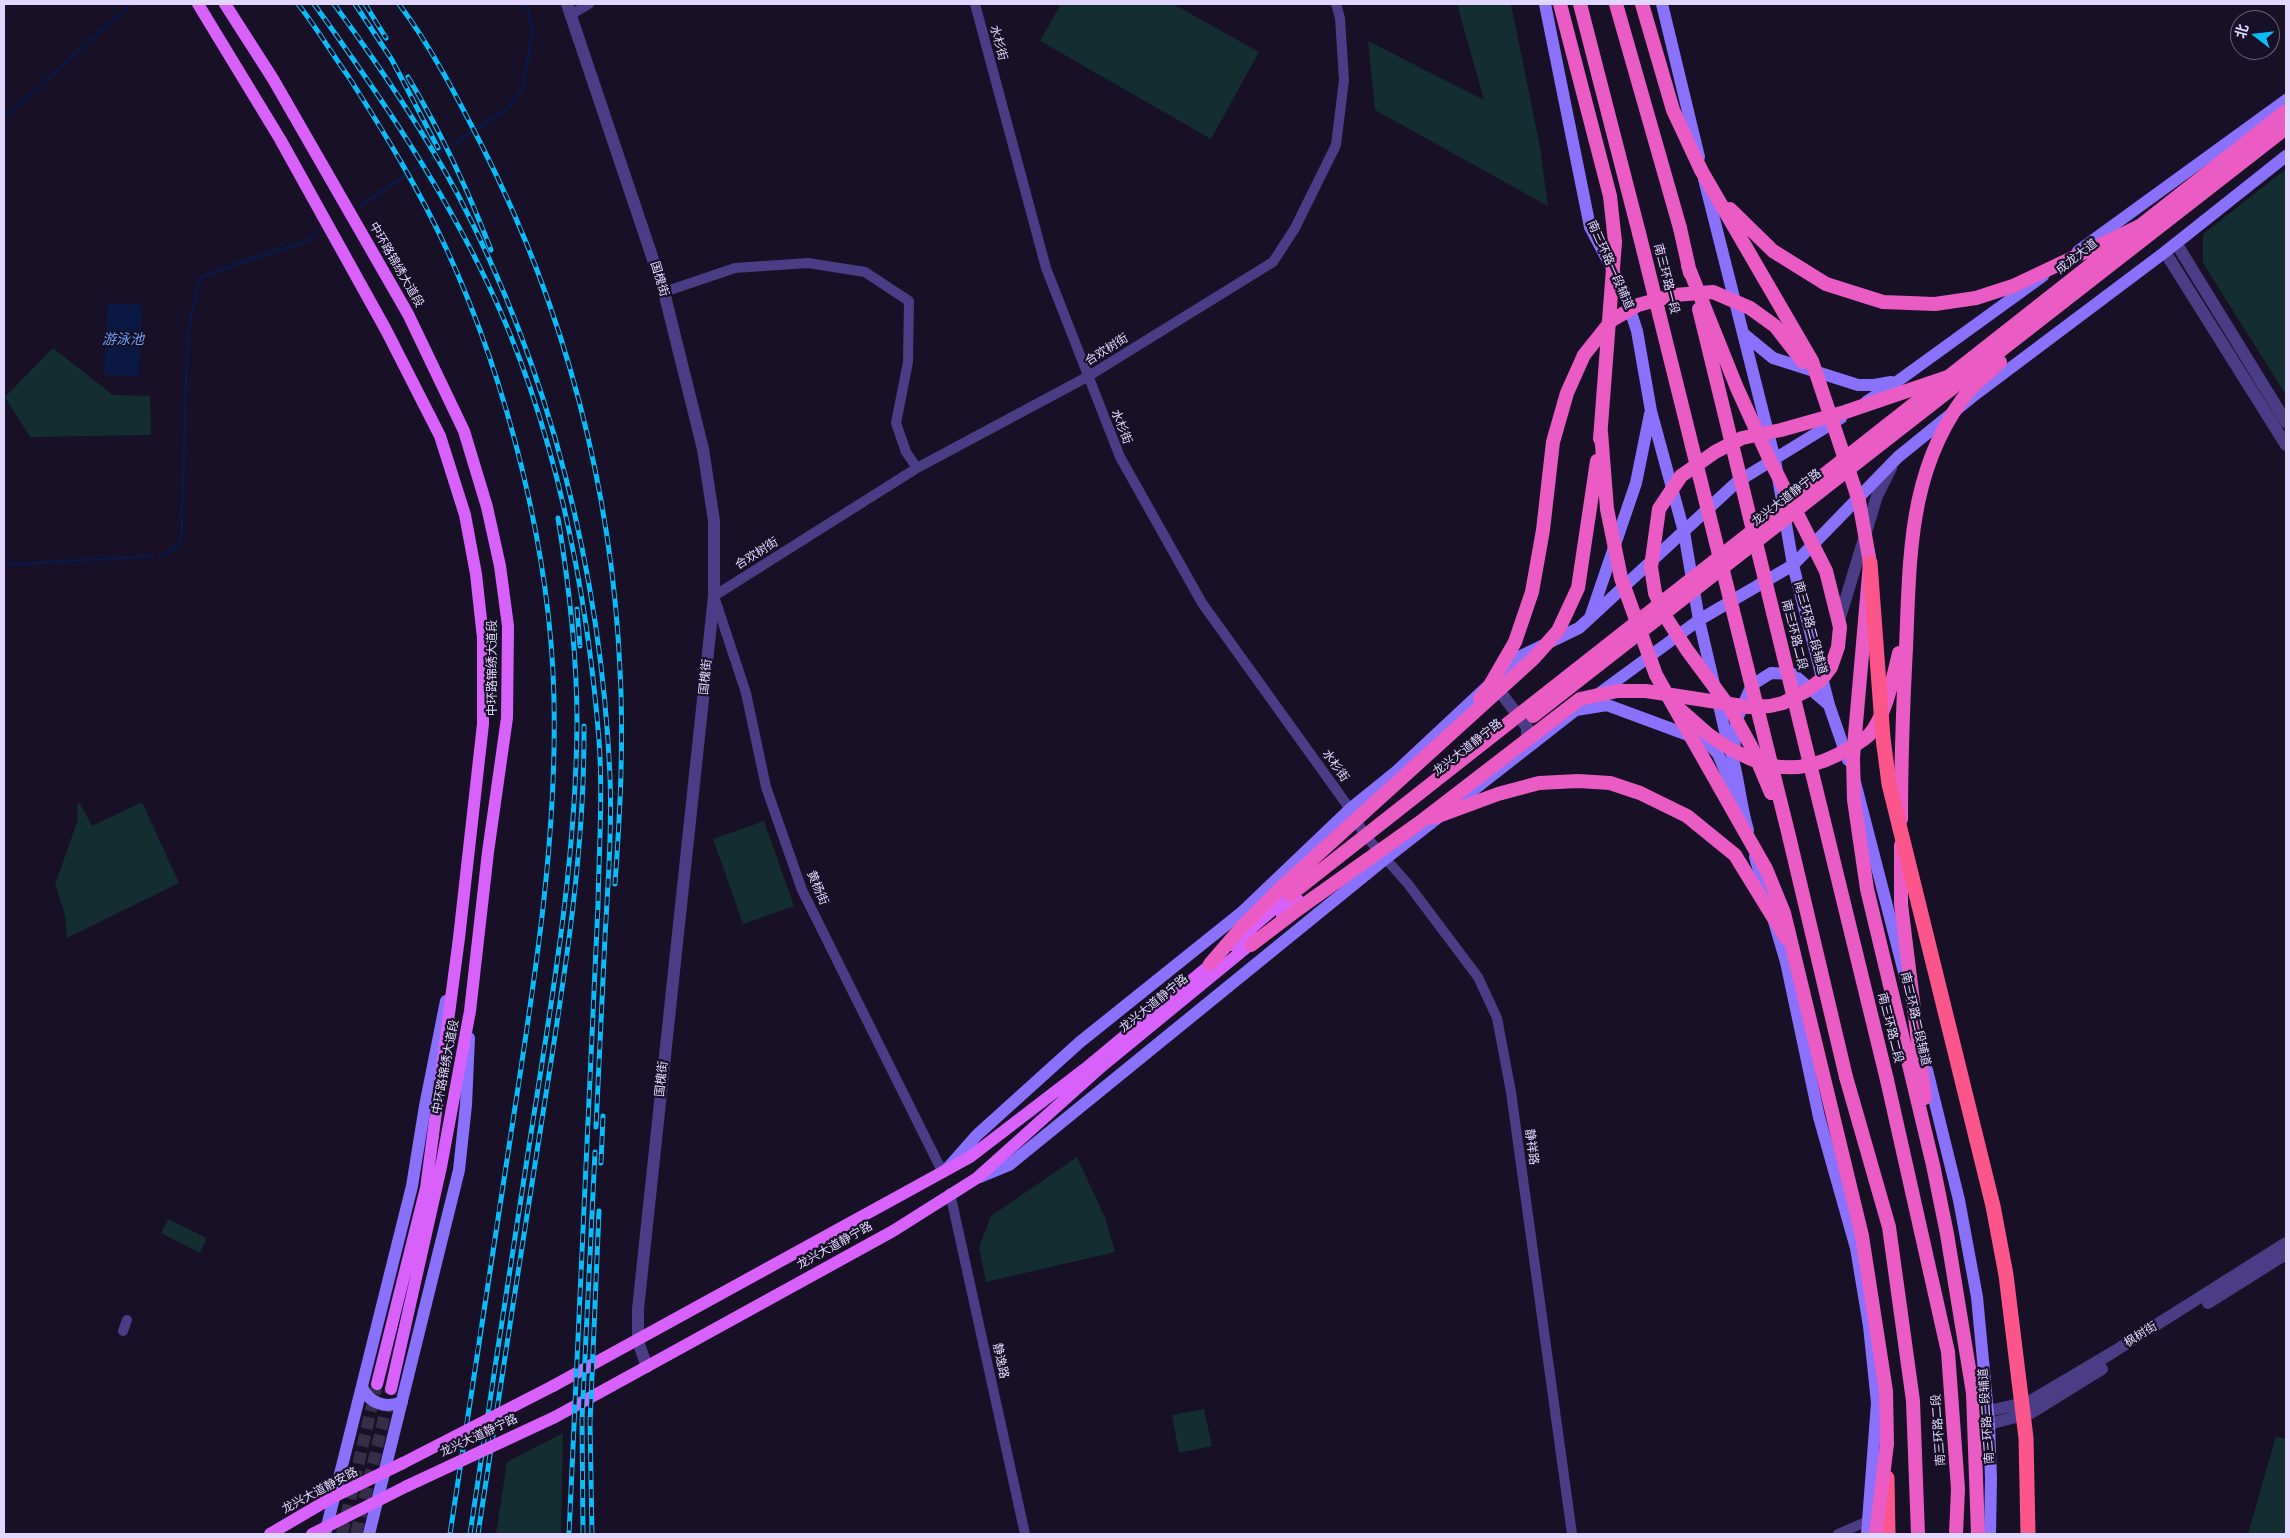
<!DOCTYPE html>
<meta charset="utf-8">
<style>
body{margin:0}
#map{position:relative;width:2290px;height:1538px;overflow:hidden;background:#171027;font-family:"DM Sans","Noto Sans SC",sans-serif}
canvas{display:block}
.frame{position:absolute;inset:0;border:5px solid #e1d7fe;pointer-events:none}
.north{position:absolute;left:2230px;top:10px;width:50px;height:50px;box-sizing:border-box;background:#171027;border:1px solid #68607d;border-radius:50%;rotate:286deg;font-size:14px;font-weight:700;line-height:20px;text-align:center;color:#e1d7fe}
.north::after{content:'';display:block;margin:auto;width:18px;height:22px;background:#08bdf9;clip-path:polygon(50% 0,100% 100%,50% 72%,0 100%)}
</style>
<div id="map">
<canvas width="2290" height="1538"></canvas>
<div class="frame"></div>
<div class="north">北</div>
</div>
<script>
const g = document.querySelector('canvas').getContext('2d');
g.lineJoin = 'round';
function fillPath(path, color) {
  g.fillStyle = color;
  g.fill(path, 'evenodd');
}
function trace(path, color, width, dash) {
  g.strokeStyle = color;
  g.lineWidth = width;
  g.lineCap = dash ? 'butt' : 'round';
  g.setLineDash(dash || []);
  g.stroke(path);
}
function write(font, color, halo, rows, align = 'center') {
  g.font = font + ' "DM Sans","Noto Sans SC",sans-serif';
  g.lineWidth = 4.5;
  g.setLineDash([]);
  g.textBaseline = 'middle';
  g.strokeStyle = halo;
  g.fillStyle = color;
  for (const [text, x, y, turn = 0] of rows) {
    g.save();
    g.translate(x, y);
    g.rotate((+turn || 0) * Math.PI / 180);
    g.textAlign = isNaN(turn) ? turn : align;
    if (halo) g.strokeText(text, 0, 0);
    g.fillText(text, 0, 0);
    g.restore();
  }
}
fillPath(new Path2D(`
 M1061 4H1173L1259 52 1211 139 1040 41Z
 M1457 4H1511L1540 147 1548 206 1375 110 1368 41 1484 100Z
 M2286 169V395L2203 263V234Z
 M53 348 113 395 150 396 151 435 30 437 5 397Z
 M142 802 179 883 67 938 65 915 55 884 78 820 77 804 80 803 92 826Z
 M764 821 794 906 743 924 713 839Z
 M1077 1157 1106 1220 1115 1252 986 1282 979 1247 991 1216Z
 M168 1219 207 1238 200 1253 161 1233Z
 M1204 1409 1212 1446 1179 1453 1172 1415Z
 M563 1433 561 1534H496L507 1462Z
 M2276 1436 2286 1439V1534H2248Z`), '#132d31');
fillPath(new Path2D(`
 M108 303 142 305 139 376 104 375Z`), '#0c1844');
trace(new Path2D(`
 M4 118 131 4
 M454 144 504 111 523 89 533 29 526 4
 M361 205 441 152
 M162 555H167L181 541 188 330 200 278 241 262 307 241 318 234
 M4 565 153 556`), '#0c1844', 3);
trace(new Path2D(`
 M342 1534 377 1384
 M356 1534 391 1389`), '#352e47', 12, [12, 6]);
trace(new Path2D(`
 M975 4 1046 268 1120 457 1202 603 1350 809 1364 834 1408 884 1478 977 1497 1018 1511 1092 1572 1534
 M572 14 589 4
 M664 292 735 268 808 263 865 272 909 301 908 362 896 423 906 452 917 468
 M943 1173 802 890 766 787 746 693 714 596 917 468 1087 377 1273 262 1295 228 1336 145 1344 80 1340 18 1336 4
 M950 1193 1025 1534
 M123 1331 127 1320
 M1838 1534 1868 1521`), '#4a3d85', 10);
trace(new Path2D(`
 M567 4 664 292 703 449 714 521V596L638 1309V1341L647 1367
 M2176 243 2286 422
 M2165 252 2286 445
 M1838 624 1877 496 1891 468
 M1494 684 1527 727V740L1524 746
 M2208 1303 2286 1254
 M1988 1411 2029 1402 2110 1354 2286 1243
 M1989 1424 2031 1413 2102 1369`), '#4a3d85', 12);
trace(new Path2D(`
 M1545 4 1590 227 1624 291 1637 331 1651 411 1684 532 1699 620 1728 744C1739 771 1739 802 1748 830
 M1662 4 1699 157
 M1704 179 1775 460 1793 565 1829 705 1848 760
 M2078 251 2286 100
 M1745 335 1773 358 1858 385H1874L1891 382
 M1866 402 1898 381 2043 276
 M1591 615 1636 483 1650 414
 M1597 695 1699 620 1793 565 1898 457 1972 397 2165 252 2286 156
 M1576 710 1607 705 1707 742 1718 754 1735 794
 M1734 755 1736 721 1752 685 1771 673 1793 674 1829 705
 M1855 782 1905 976
 M1755 857 1786 962 1819 1117 1856 1248 1869 1326 1877 1403 1867 1534
 M1927 1070 1959 1200 1977 1297 1989 1424 1991 1479 1990 1534
 M947 1169 977 1135 1080 1042 1241 913 1350 809 1397 771 1519 657 1579 628 1737 482 1841 418
 M980 1177 1009 1165 1385 859 1577 709
 M362 1387C369 1403 385 1409 402 1402
 M325 1534 412 1186 425 1106 446 1001
 M369 1534 459 1170 466 1105 469 1038`), '#8971fb', 12);
trace(new Path2D(`
 M198 4 280 139 386 330 440 436 465 515 476 574 483 638V724L459 938 426 1188 377 1384
 M225 4 273 79 408 314 464 431 487 507 500 566 508 626 507 718 488 852 470 1011 441 1167 391 1389
 M1282 916 1298 900
 M1232 945 1290 895
 M553 1386 970 1157 1086 1068 1217 959
 M555 1417 893 1231 977 1178 1102 1066 1258 938
 M270 1534 333 1497 403 1463
 M312 1534 407 1486`), '#d861fb', 12);
trace(new Path2D(`
 M1580 4 1639 233
 M1616 4 1680 228
 M1642 4 1673 110 1701 170
 M1971 388 2000 362
 M1886 426 2286 111
 M1891 436 2286 128
 M1676 706 1709 735
 M1251 945 1301 907
 M1210 964 1241 928 1283 886
 M1846 1077 1889 1227 1913 1401 1918 1534
 M1887 1080 1948 1352 1958 1489 1956 1534`), '#ea5bc4', 14);
trace(new Path2D(`
 M1887 1478 1888 1534`), '#fb558c', 15);
const rail = new Path2D(`
 M298 4C316 27 331 52 348 76 384 132 419 189 447 250 508 384 551 552 554 700 557 839 535 977 514 1114 492 1254 471 1394 450 1534
 M314 4C378 93 441 185 488 284 554 422 587 588 599 740 603 794 599 850 598 905L569 1534
 M334 4C378 64 421 127 457 193 551 372 601 574 610 776 612 830 608 883 605 937 602 1000 599 1064 596 1127
 M355 4 392 60 438 148
 M365 4 386 38
 M399 4C432 48 458 99 483 148 565 310 612 489 620 670 624 741 620 813 615 884
 M408 77C441 132 468 190 491 250
 M577 609 580 646
 M601 1163 603 1116
 M470 1534C490 1398 511 1263 532 1127 553 993 576 859 577 723 577 655 569 585 558 518
 M478 1534C499 1394 521 1253 543 1113 563 985 585 855 584 726
 M583 1534 582 1419 595 1152
 M592 1534 590 1423 599 1211`);
trace(rail, '#08bdf9', 5);
trace(rail, '#171027', 3, [9]);
trace(new Path2D(`
 M403 1463 553 1386
 M407 1486 555 1417`), '#d861fb', 12);
trace(new Path2D(`
 M1560 4 1610 196 1615 242 1600 439
 M1701 170 1812 361 1859 501 1870 563 1853 758 1854 800 1867 889 1933 1165 1947 1234 1973 1393 1978 1534
 M1730 209 1773 251 1826 284 1883 302 1935 304 1976 298 2013 286 2142 225
 M1680 228 1690 273
 M1639 233 1788 832 1846 1077
 M1699 309 1887 1080
 M1601 432 1607 509 1621 578 1656 675 1766 869 1784 913 1862 1236 1886 1391 1887 1444 1876 1534
 M1480 698 1489 687 1515 642 1532 592 1543 530 1553 442 1567 393 1584 355 1612 320 1638 305 1674 295 1713 292 1750 308 1775 326 1803 362
 M1533 716 1891 436
 M1709 735C1751 764 1788 780 1837 755 1847 750 1860 743 1869 735 1886 715 1893 678 1899 653
 M1771 793 1752 748 1730 708 1687 650 1667 619 1655 593 1651 567 1659 509 1681 476 1715 452 1742 438 1781 430 1845 412 1948 377
 M1433 818 1498 794 1539 783 1578 781 1610 783 1640 793 1687 816 1735 855 1786 938
 M1901 819C1901 762 1903 705 1906 648 1910 554 1908 465 1971 388
 M1901 845V904L1925 1098
 M1283 886 1533 659 1558 631 1578 588 1597 461
 M1290 895 1886 426
 M1301 907 1419 823 1580 699 1617 691H1646L1749 707 1770 706 1783 703 1806 691 1822 679 1831 667 1838 647 1840 627 1826 571 1768 456 1737 388 1688 266`), '#ea5bc4', 14);
trace(new Path2D(`
 M1870 563 1883 738 1889 784 1993 1206 2006 1275 2026 1438 2028 1534`), '#fb558c', 15);
write('12px', '#e1d7fe', '#171027', [
 ["水杉街",998,43,75],
 ["成龙大道",2077,257,-38],
 ["中环路锦绣大道段",396,265,60],
 ["南三环路一段辅道",1610,265,66],
 ["国槐街",659,279,73],
 ["南三环路一段",1666,279,76],
 ["合欢树街",1107,350,-32],
 ["水杉街",1121,427,68],
 ["龙兴大道静宁路",1787,498,-38],
 ["合欢树街",757,554,-32],
 ["南三环路二段辅道",1810,628,75],
 ["南三环路二段",1794,635,76],
 ["中环路锦绣大道段",493,668,-90],
 ["国槐街",706,677,-84],
 ["龙兴大道静宁路",1468,748,-38],
 ["水杉街",1335,766,54],
 ["黄杨街",817,888,67],
 ["龙兴大道静宁路",1154,1004,-39],
 ["南三环路二段辅道",1915,1019,77],
 ["南三环路二段",1890,1028,76],
 ["中环路锦绣大道段",446,1067,-79],
 ["国槐街",662,1079,-84],
 ["静祥路",1531,1147,82],
 ["龙兴大道静宁路",835,1246,-29],
 ["枫树街",2141,1335,-32],
 ["静逸路",1000,1361,78],
 ["南三环路二段辅道",1987,1416,-94],
 ["南三环路二段",1939,1430,-94],
 ["龙兴大道静宁路",479,1436,-25],
 ["龙兴大道静安路",320,1491,-28]
]);
write('italic 14px', '#68a1fb', '#171027', [
 ["游泳池",123,340]
]);
</script>
